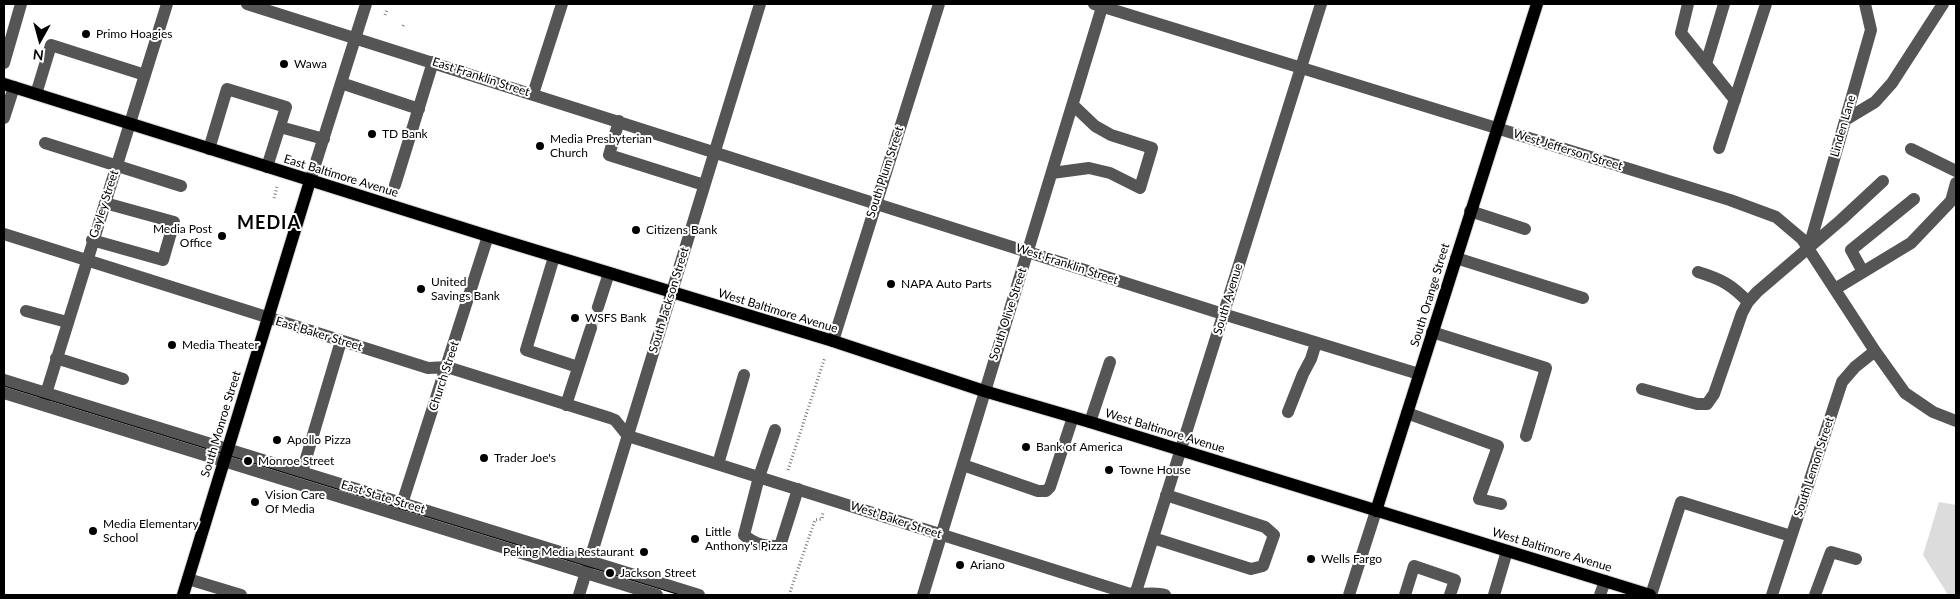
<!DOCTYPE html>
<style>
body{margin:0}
#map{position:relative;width:1960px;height:599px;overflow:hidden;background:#fff;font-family:Lato,sans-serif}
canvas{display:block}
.frame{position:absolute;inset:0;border:5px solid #000;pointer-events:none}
.north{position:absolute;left:15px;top:15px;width:50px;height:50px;-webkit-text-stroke:4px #fff;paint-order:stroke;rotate:187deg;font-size:14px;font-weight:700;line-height:20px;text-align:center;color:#000}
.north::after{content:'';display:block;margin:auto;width:18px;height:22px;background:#000;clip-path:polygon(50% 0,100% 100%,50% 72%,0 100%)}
</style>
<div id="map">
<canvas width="1960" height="599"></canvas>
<div class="frame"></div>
<div class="north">N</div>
</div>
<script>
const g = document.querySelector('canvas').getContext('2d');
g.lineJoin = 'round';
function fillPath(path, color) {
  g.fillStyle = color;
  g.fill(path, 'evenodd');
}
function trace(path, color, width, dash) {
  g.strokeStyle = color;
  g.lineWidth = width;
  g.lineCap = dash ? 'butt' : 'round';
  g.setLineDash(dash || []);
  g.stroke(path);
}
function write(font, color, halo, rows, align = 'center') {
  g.font = font + ' Lato,sans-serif';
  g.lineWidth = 4;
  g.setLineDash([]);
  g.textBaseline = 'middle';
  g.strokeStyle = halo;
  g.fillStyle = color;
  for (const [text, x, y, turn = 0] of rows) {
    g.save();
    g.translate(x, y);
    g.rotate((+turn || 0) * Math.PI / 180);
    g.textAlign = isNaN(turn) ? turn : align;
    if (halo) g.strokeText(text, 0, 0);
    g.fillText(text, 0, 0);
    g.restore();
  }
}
fillPath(new Path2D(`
 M1939 502 1956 505V595H1948L1923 555Z`), '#dcdcdc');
trace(new Path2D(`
 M591 328 598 307`), '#d9d9d9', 12, [12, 6]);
const major = new Path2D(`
 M4 84 488 236 833 341 984 391 1090 422 1650 595
 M1376 511 1537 4
 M183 595 310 181`);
trace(major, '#dbdbdb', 14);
trace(new Path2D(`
 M389 5V4
 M385 15 387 10
 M403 26 404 24
 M274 198 277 187
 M788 470 825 357
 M789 595 815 520 822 519 823 512`), '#777', 3, [1, 2.5]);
trace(new Path2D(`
 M247 4 1223 314 1419 374
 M1094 4 1730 200 1776 217 1802 239 1875 351 1905 393 1933 412 1956 421
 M1688 4 1681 33 1735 100
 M4 63 21 4
 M1706 64 1724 4
 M341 83 419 109
 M36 94 51 45 145 75
 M533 94 562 4
 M4 118 14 87
 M1845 120 1875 102 1892 83 1943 4
 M619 121 609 155 704 185
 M280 127 324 139
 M45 143 181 186
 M1719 148 1766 4
 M209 149 227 89 286 107 267 167
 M1911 149 1956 171
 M1052 173 1089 168 1110 173 1140 188 1152 148 1111 135 1095 126 1073 105
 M310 181 366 4
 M395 185 433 62
 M1470 211 1525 229
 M4 234 428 368 447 367 610 418 615 420 628 436 1127 593C1140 596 1153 591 1165 595
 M92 240 163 260 174 222 105 203
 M1809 247 1871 30 1865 4
 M554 257 526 350 578 367
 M1456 258 1583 298
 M1698 272C1721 279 1732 285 1748 302
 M1863 272 1851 250 1914 199
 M1835 289 1911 243 1951 201 1956 183
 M598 307 609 273
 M26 311 67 322
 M1432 332 1546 368 1526 436
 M833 341 939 4
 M56 358 123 379
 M4 380 699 595
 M1642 389 1697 404H1707L1714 394 1742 313 1748 302 1757 292 1841 220 1883 181
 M4 393 657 595
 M44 400 167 4
 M566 405 591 328
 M1288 412 1303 374 1311 359 1316 343
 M1407 413 1498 446 1479 499 1501 504
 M1090 422 1110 362
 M775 430 759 477 744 535C755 545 766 546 780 546L798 489
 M718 464 744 375
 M963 465 1038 491H1046L1050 487 1073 417
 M302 472 341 341
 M400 510 488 236
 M1153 538 1251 569 1263 566 1274 535 1265 527 1166 495
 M188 579 241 595
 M579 595 760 4
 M923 595 1103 4
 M1135 595 1321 4
 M1349 595 1376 511
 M1405 595 1414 566 1455 580 1450 595
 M1494 595 1507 551
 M1600 595 1605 581
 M1651 595 1681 502 1791 536
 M1772 595 1842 382 1855 367 1875 351
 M1815 595 1831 552 1856 559`), '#555', 12);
trace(major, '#000', 12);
trace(new Path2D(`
 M4 386 680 595`), '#000', 1);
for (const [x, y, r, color] of [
 [86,34,5,"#000"],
 [284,64,5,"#000"],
 [372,134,5,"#000"],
 [540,146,5,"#000"],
 [636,230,5,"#000"],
 [222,236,5,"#000"],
 [891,284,5,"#000"],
 [421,289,5,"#000"],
 [575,318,5,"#000"],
 [172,345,5,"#000"],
 [277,440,5,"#000"],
 [1026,447,5,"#000"],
 [484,458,5,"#000"],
 [248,461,5,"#000"],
 [1109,470,5,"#000"],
 [255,502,5,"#000"],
 [93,531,5,"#000"],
 [695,539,5,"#000"],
 [644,552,5,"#000"],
 [1311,559,5,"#000"],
 [960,565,5,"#000"],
 [610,573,5,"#000"]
]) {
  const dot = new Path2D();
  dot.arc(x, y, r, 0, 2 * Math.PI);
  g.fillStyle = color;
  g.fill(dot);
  trace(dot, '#fff', 2);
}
write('12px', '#000', '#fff', [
 ["Primo Hoagies",96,34],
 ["Wawa",294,64],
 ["TD Bank",382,134],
 ["Media Presbyterian",550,139],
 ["Church",550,153],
 ["Media Post",212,229,"right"],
 ["Office",212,243,"right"],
 ["Citizens Bank",646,230],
 ["United",431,282],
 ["Savings Bank",431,296],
 ["NAPA Auto Parts",901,284],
 ["WSFS Bank",585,318],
 ["Media Theater",182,345],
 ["Apollo Pizza",287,440],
 ["Bank of America",1036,447],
 ["Trader Joe's",494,458],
 ["Monroe Street",258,461],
 ["Towne House",1119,470],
 ["Vision Care",265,495],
 ["Of Media",265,509],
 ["Media Elementary",103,524],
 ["School",103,538],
 ["Little",705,532],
 ["Anthony's Pizza",705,546],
 ["Peking Media Restaurant",634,552,"right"],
 ["Wells Fargo",1321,559],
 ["Ariano",970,565],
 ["Jackson Street",620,573]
], 'left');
write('12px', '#000', '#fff', [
 ["East Franklin Street",481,77,18],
 ["Linden Lane",1843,126,-74],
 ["West Jefferson Street",1568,150,17],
 ["South Plum Street",885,172,-72],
 ["East Baltimore Avenue",341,176,17],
 ["Gayley Street",104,204,-72],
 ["West Franklin Street",1067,264,18],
 ["South Orange Street",1430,295,-73],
 ["South Avenue",1228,299,-73],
 ["South Jackson Street",669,300,-73],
 ["West Baltimore Avenue",778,311,17],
 ["South Olive Street",1008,314,-72],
 ["East Baker Street",319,334,17],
 ["Church Street",444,376,-72],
 ["South Monroe Street",221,424,-73],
 ["West Baltimore Avenue",1165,431,17],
 ["South Lemon Street",1814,467,-72],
 ["East State Street",383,497,17],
 ["West Baker Street",896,520,18],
 ["West Baltimore Avenue",1552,550,17]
]);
g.letterSpacing = '1px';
write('bold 18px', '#000', '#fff', [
 ["MEDIA",269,223]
]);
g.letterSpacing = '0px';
</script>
